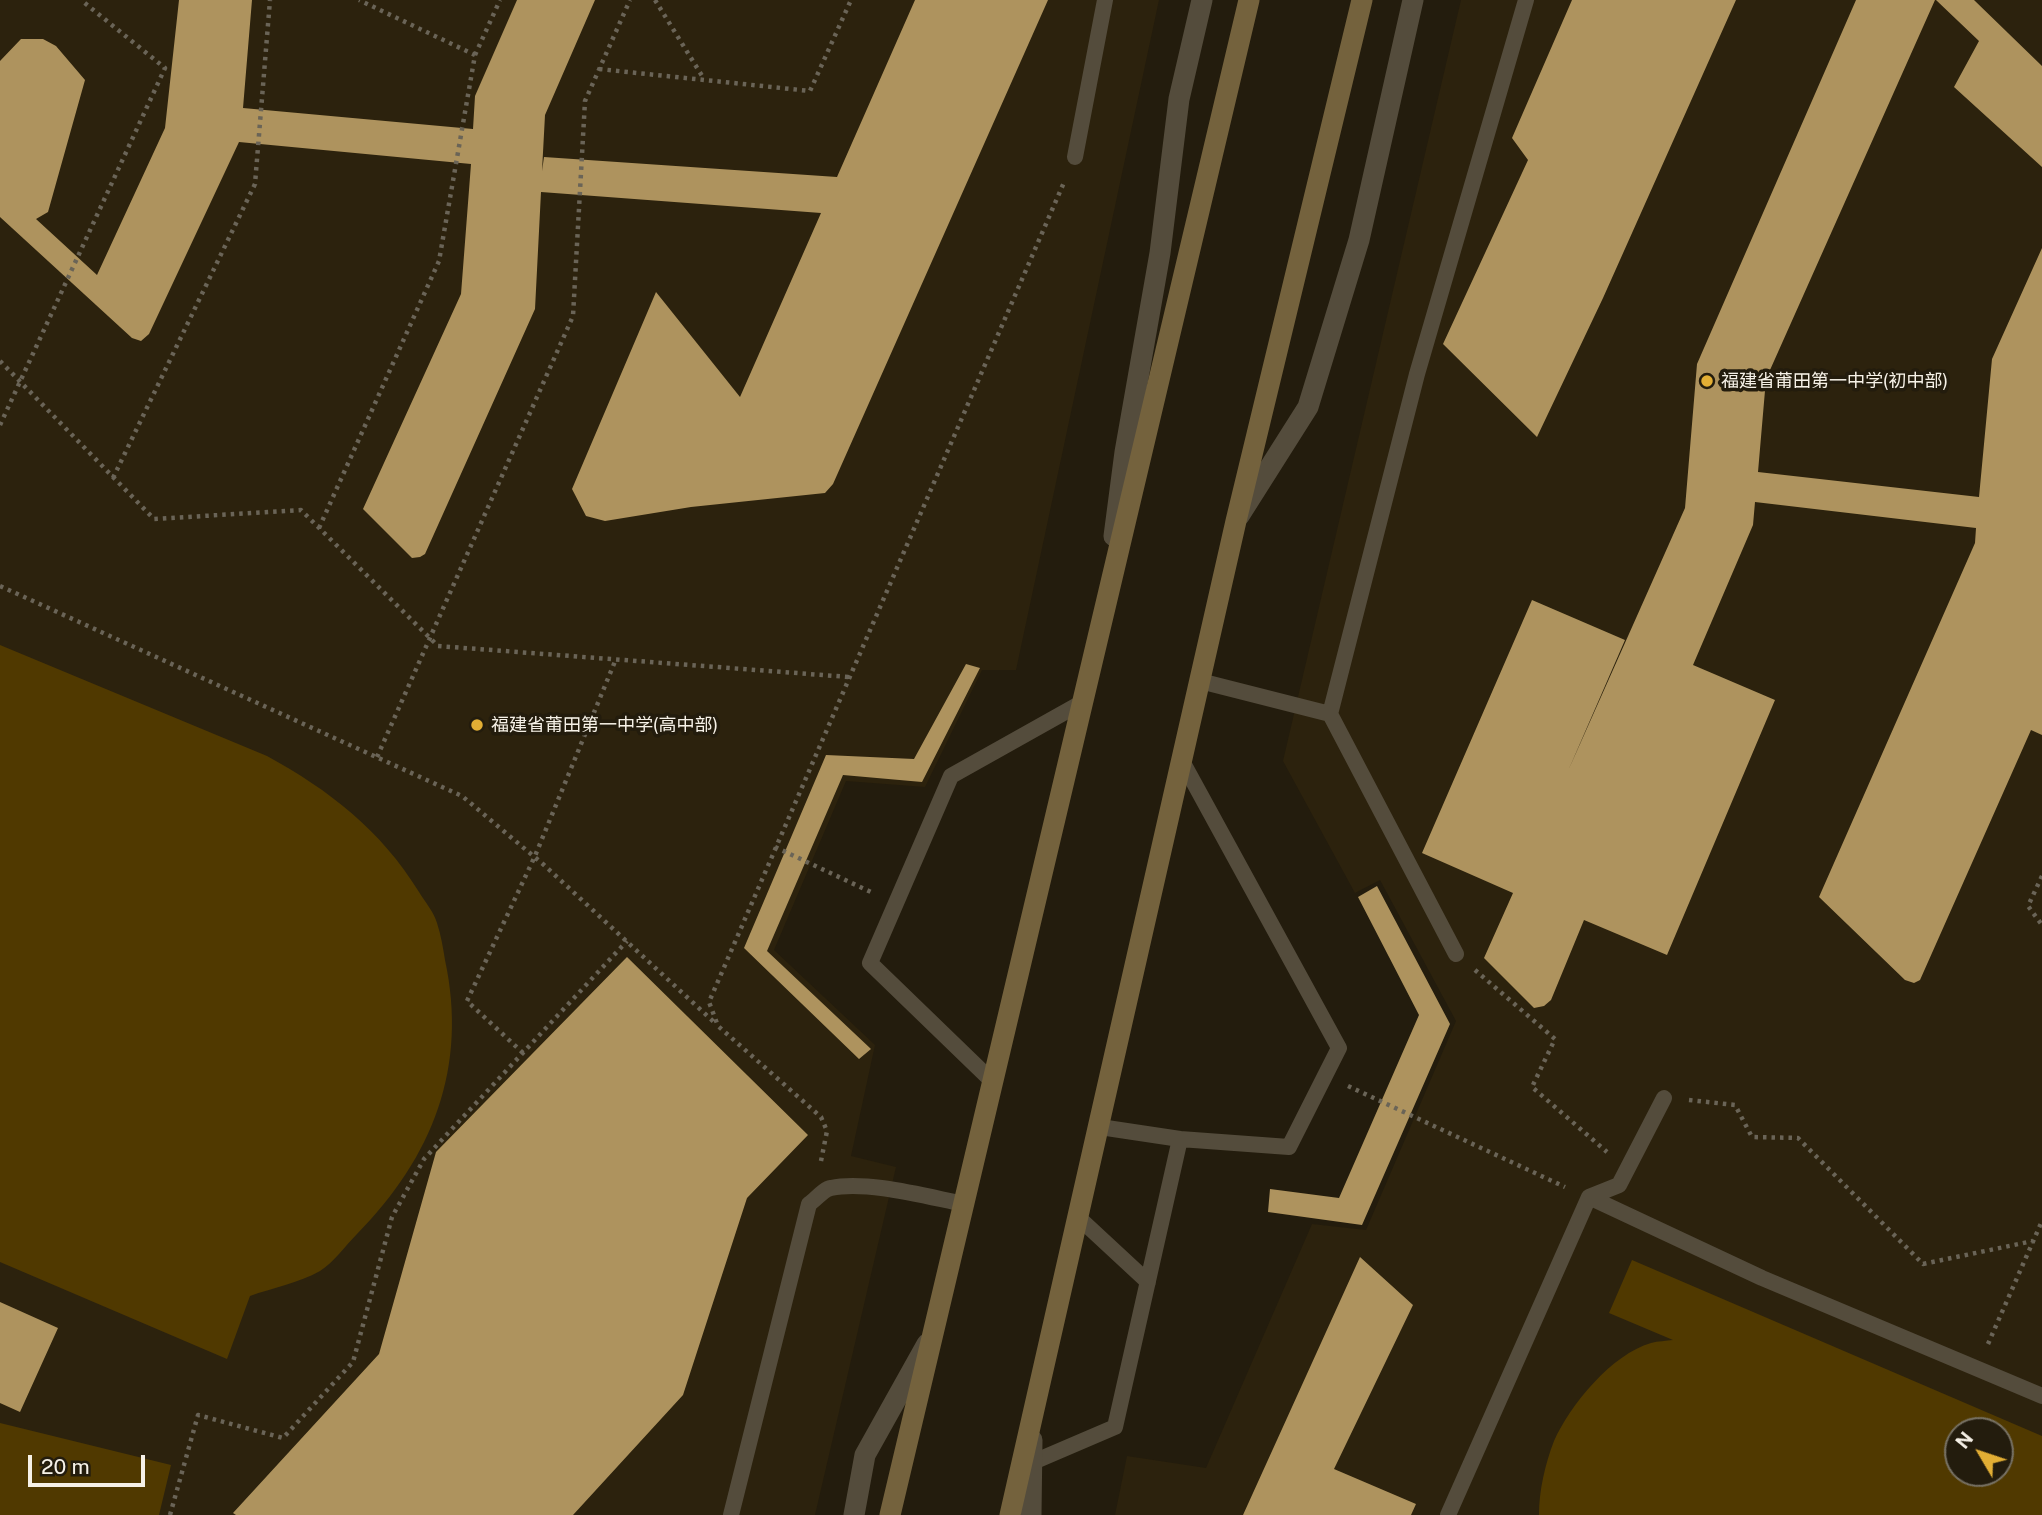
<!DOCTYPE html>
<meta charset="utf-8">
<style>
body{margin:0}
#map{position:relative;width:2042px;height:1515px;overflow:hidden;background:#231c0d;font-family:"Public Sans",sans-serif}
canvas{display:block}
.north{position:absolute;left:1944px;top:1417px;width:70px;height:70px;box-sizing:border-box;background:#231c0d;border:2px solid #777164;border-radius:50%;rotate:309deg;font-size:19px;font-weight:700;line-height:28px;text-align:center;color:#f6f1e7}
.north::after{content:'';display:block;margin:auto;width:24px;height:32px;background:#e2ae34;clip-path:polygon(50% 0,100% 100%,50% 72%,0 100%)}
.scale{position:absolute;left:28px;top:1455px;width:117px;height:32px;box-sizing:border-box;border:4px solid #f6f1e7;border-top:0;padding-left:9px;font-size:21px;line-height:24px;white-space:nowrap;color:#f6f1e7;-webkit-text-stroke:5px #231c0d;paint-order:stroke}
</style>
<div id="map">
<canvas width="2042" height="1515"></canvas>
<div class="north">N</div>
<div class="scale">20 m</div>
</div>
<script>
const g = document.querySelector('canvas').getContext('2d');
g.lineJoin = 'round';
function fillPath(path, color) {
  g.fillStyle = color;
  g.fill(path, 'evenodd');
}
function trace(path, color, width, dash) {
  g.strokeStyle = color;
  g.lineWidth = width;
  g.lineCap = dash ? 'butt' : 'round';
  g.setLineDash(dash || []);
  g.stroke(path);
}
function write(font, color, halo, rows, align = 'center') {
  g.font = font + ' "Public Sans","Noto Sans SC",sans-serif';
  g.lineWidth = 7;
  g.setLineDash([]);
  g.textBaseline = 'middle';
  g.strokeStyle = halo;
  g.fillStyle = color;
  for (const [text, x, y, turn = 0] of rows) {
    g.save();
    g.translate(x, y);
    g.rotate((+turn || 0) * Math.PI / 180);
    g.textAlign = isNaN(turn) ? turn : align;
    if (halo) g.strokeText(text, 0, 0);
    g.fillText(text, 0, 0);
    g.restore();
  }
}
fillPath(new Path2D(`
 M0 0H1159L1016 670H982L925 787 846 781 774 950 875 1045 851 1156 896 1167 815 1515H0Z
 M1461 0H2042V1515H1115L1127 1456 1206 1468 1312 1224 1366 1230 1456 1021 1380 880 1355 893 1283 761ZM1958 1431H2000V1473H1958Z`), '#2c220d');
fillPath(new Path2D(`
 M0 645 267 756C329 790 381 830 419 892 425 902 434 912 437 923 441 935 443 948 445 960 468 1067 433 1157 357 1234 346 1245 333 1263 320 1271 299 1283 272 1288 250 1296L227 1359 0 1262Z
 M1632 1260 2042 1436V1515H1539C1539 1491 1545 1464 1554 1441 1570 1405 1612 1354 1651 1343 1658 1341 1666 1341 1673 1340L1609 1313ZM2000 1431V1473H1958V1431Z
 M0 1423 171 1465 159 1515H0Z`), '#503900');
fillPath(new Path2D(`
 M179 0H252L243 108 473 129 475 96 517 0H595L545 115 542 171 544 157 837 177 915 0H1048L833 484 825 493 691 507 605 521 586 516 572 489 656 292 740 397 821 213 541 192 535 309 425 554 420 557 412 558 363 509 461 294 471 164 239 142 149 334 141 341 132 338 0 217V61L21 39H43L56 46 85 80 48 212 36 219 97 275 165 128Z
 M1572 0H1736L1603 298 1537 437 1443 344 1528 160 1512 138Z
 M1856 0H1935L1766 379 1758 472 1979 497 1992 359 2042 248V735L2031 730 1920 980 1914 983 1905 980 1819 897 1975 543 1976 528 1755 502 1753 525 1693 665 1775 700 1667 955 1584 920 1551 1000 1544 1006 1534 1008 1484 958 1513 893 1422 853 1532 600 1625 640 1568 771 1685 508 1697 364Z
 M1936 0H1974L2042 66V167L1954 87 1979 41Z
 M966 664 980 668 922 782 843 775 767 951 871 1049 859 1059 744 948 826 755 914 759Z
 M1377 886 1450 1024 1362 1225 1268 1212 1270 1189 1339 1198 1419 1015 1358 897Z
 M627 957 808 1135 747 1198 683 1395 573 1515H236L233 1513 379 1354 436 1152Z
 M1360 1257 1413 1305 1334 1469 1416 1504 1411 1515H1243Z
 M0 1302 58 1328 20 1412 0 1403Z`), '#ae935e');
trace(new Path2D(`
 M655 0 704 79
 M475 55 500 0
 M599 69 810 91 851 0
 M0 361 154 519 301 510 438 646 849 677
 M0 425 165 68 81 0
 M113 478 255 184 270 0
 M319 528 439 261 475 55 359 0
 M0 586 462 796 544 865 715 1023
 M377 757 573 316 585 101 630 0
 M775 847 873 893
 M2042 876 2028 906 2042 925
 M1475 970 1555 1039 1532 1087 1607 1152
 M523 1053 467 1001 535 856 616 659
 M1348 1086 1565 1187
 M1689 1100 1735 1105 1752 1137 1798 1138 1923 1264 2033 1241
 M821 1161 827 1131 821 1117 718 1026 709 1002 1065 180
 M1988 1344 2042 1221
 M170 1515 198 1415 283 1438 353 1362 392 1217 424 1159 627 941`), '#6a6457', 4.5, [3.5, 5]);
trace(new Path2D(`
 M1075 157 1105 0
 M1200 681 1330 714
 M1456 954 1330 714 1417 374 1526 0
 M993 1082 870 963 951 776 1083 702
 M1100 1127 1180 1139
 M1589 1197 1619 1185 1664 1098
 M1079 1218 1148 1282
 M1031 1463 1115 1427 1180 1139 1289 1147 1339 1048 1182 761
 M731 1515 809 1204C816 1199 824 1189 831 1188 866 1180 928 1197 964 1204
 M1448 1515 1589 1197 1762 1278 2042 1396`), '#544c3c', 16);
trace(new Path2D(`
 M1239 516 1308 407 1359 240 1413 0
 M1114 536 1125 452 1160 253 1179 99 1202 0
 M854 1515 865 1455 927 1344
 M1031 1515 1032 1440`), '#544c3c', 21);
trace(new Path2D(`
 M890 1515 1249 0
 M1010 1515 1236 521 1362 0`), '#74623d', 21);
for (const [x, y, r, color] of [
 [1707,381,7,"#e2ae34"],
 [477,725,7,"#e2ae34"]
]) {
  const dot = new Path2D();
  dot.arc(x, y, r, 0, 2 * Math.PI);
  g.fillStyle = color;
  g.fill(dot);
  trace(dot, '#231c0d', 2.5);
}
write('18px', '#f6f1e7', '#231c0d', [
 ["福建省莆田第一中学(初中部)",1721,381],
 ["福建省莆田第一中学(高中部)",491,725]
], 'left');
</script>
